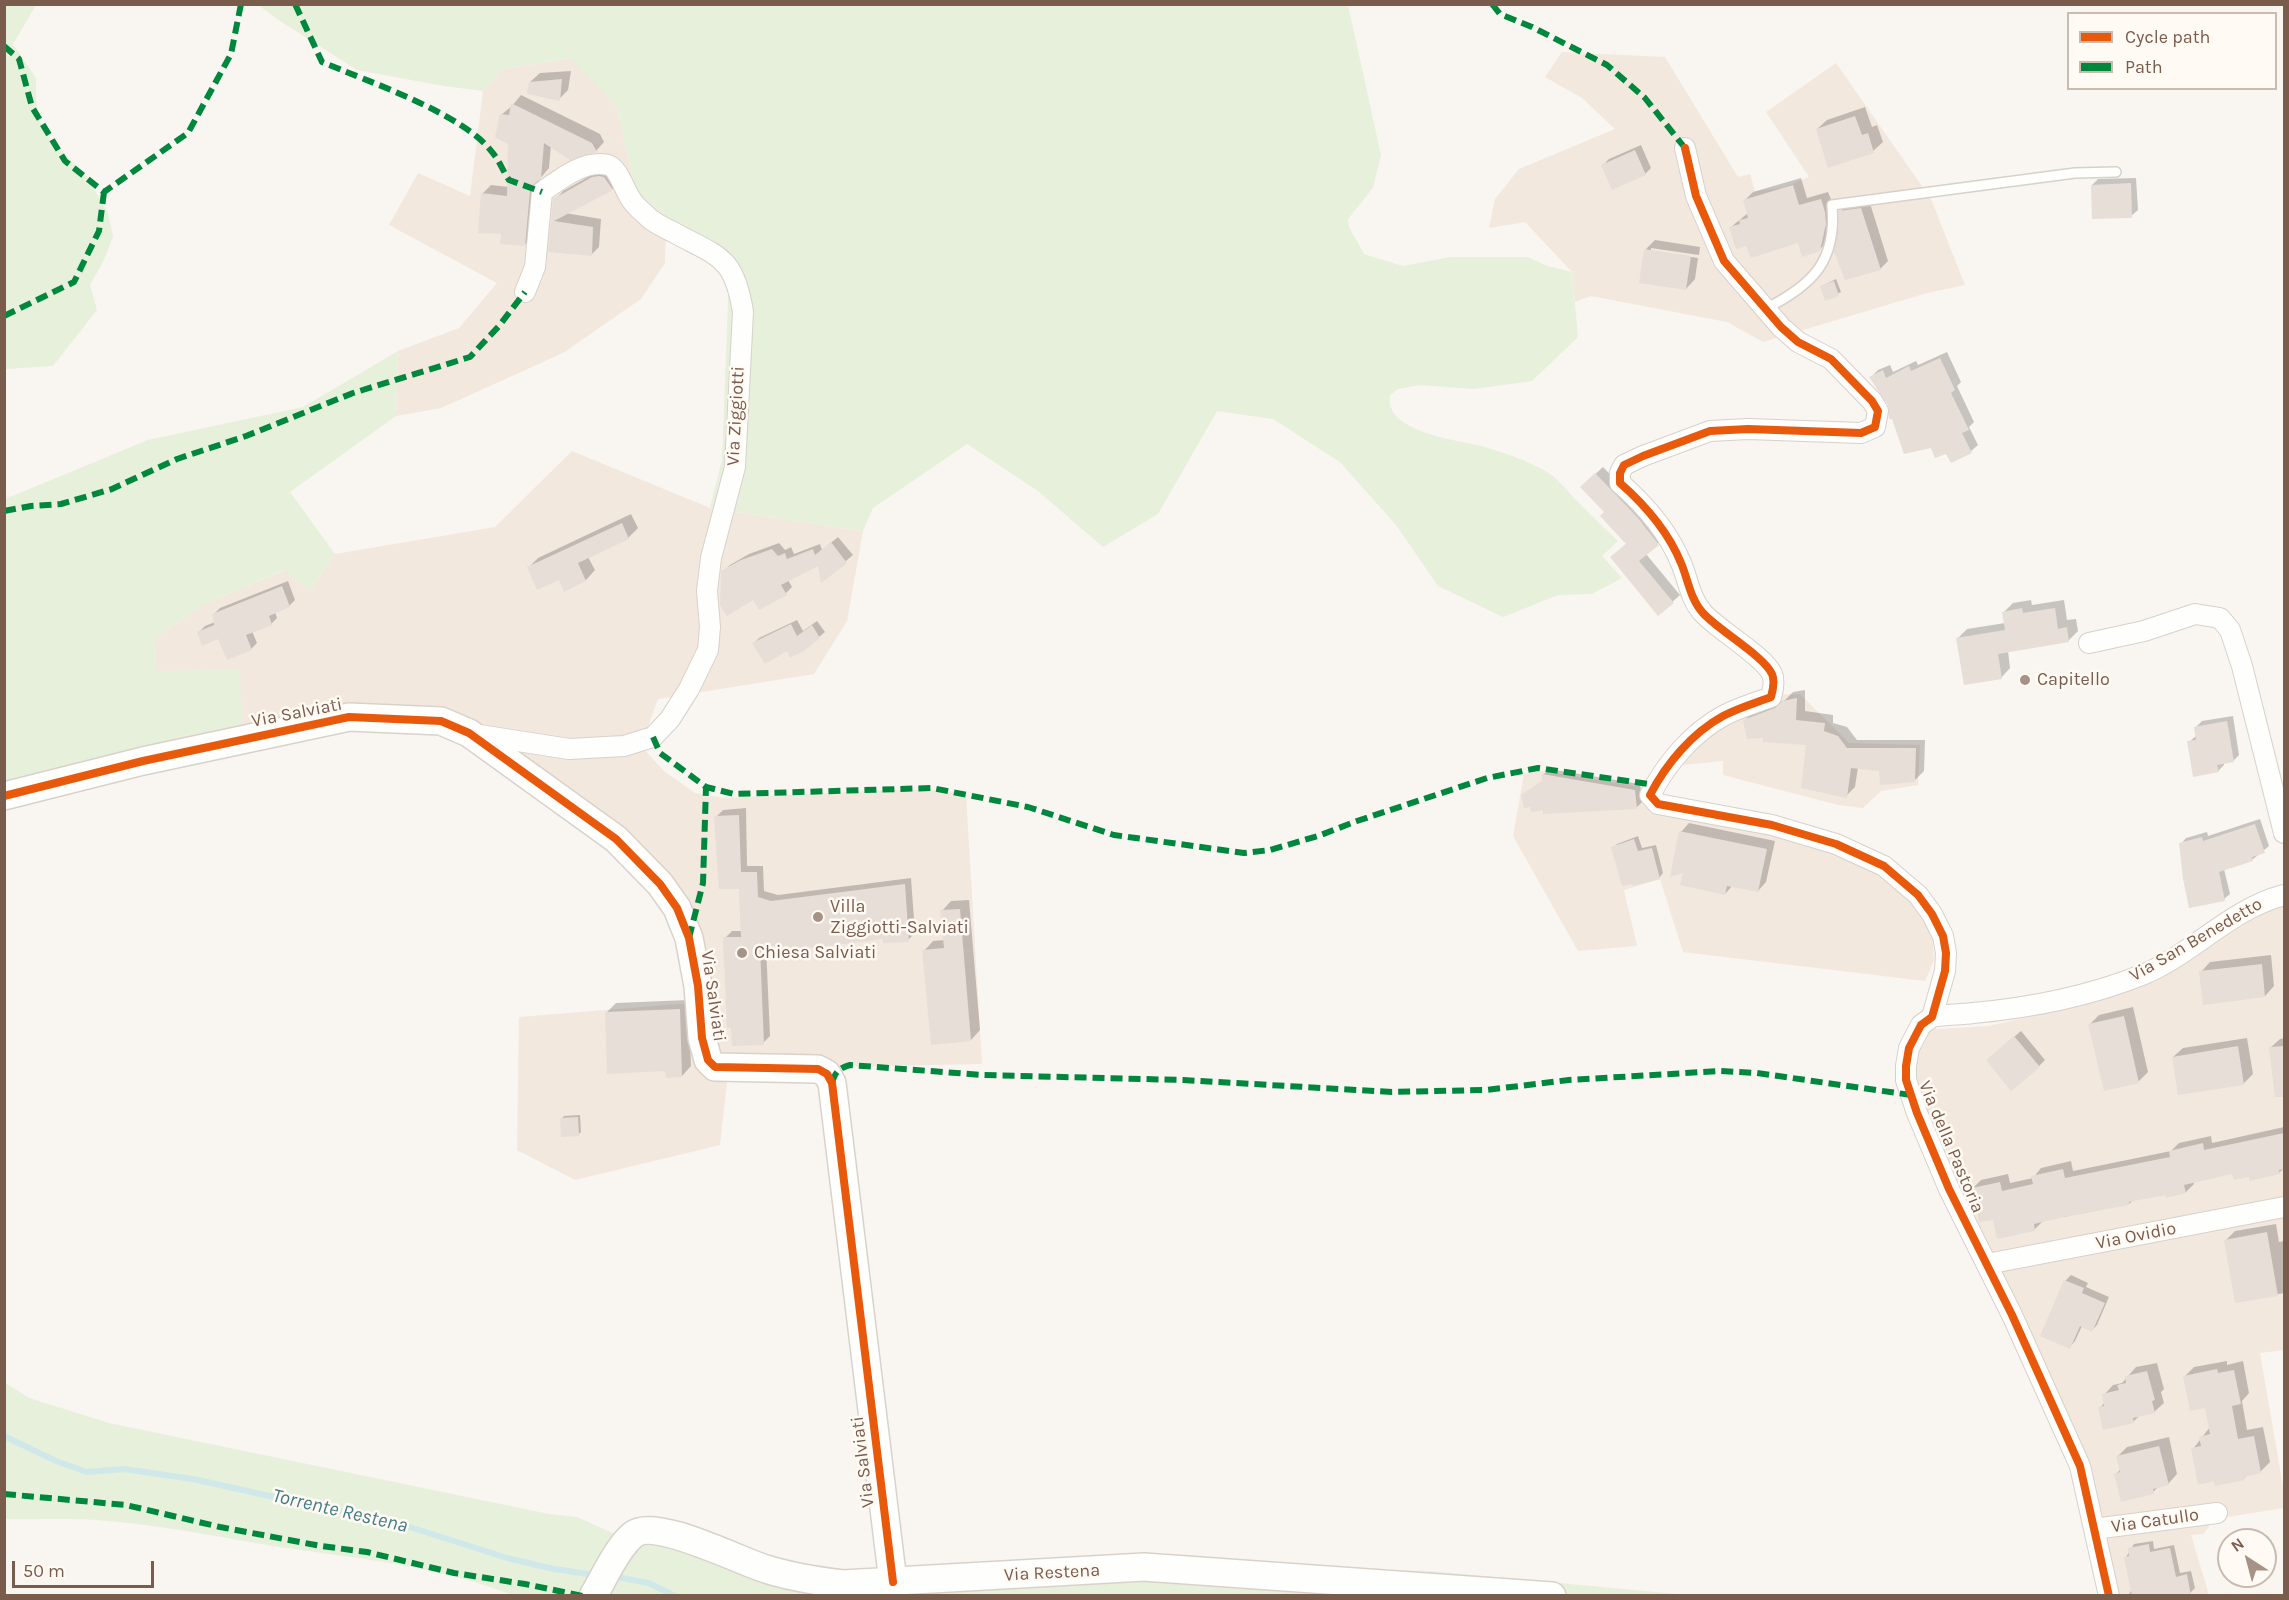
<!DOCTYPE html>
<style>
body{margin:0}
#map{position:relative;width:2289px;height:1600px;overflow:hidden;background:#f9f5f0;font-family:Karla,sans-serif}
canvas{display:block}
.frame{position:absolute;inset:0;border:6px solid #7a5c4d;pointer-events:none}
.legend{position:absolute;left:2067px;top:12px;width:210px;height:78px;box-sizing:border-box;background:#fffaf3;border:2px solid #cabbb1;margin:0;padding:8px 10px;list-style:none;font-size:18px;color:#7a5c4d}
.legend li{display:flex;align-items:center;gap:12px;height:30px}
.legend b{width:30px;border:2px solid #cabbb1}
.north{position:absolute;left:2217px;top:1528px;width:60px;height:60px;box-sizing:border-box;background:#fffaf3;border:2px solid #cabbb1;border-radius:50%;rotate:324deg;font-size:16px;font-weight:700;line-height:24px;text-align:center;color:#7a5c4d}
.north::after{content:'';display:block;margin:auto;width:21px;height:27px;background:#a69286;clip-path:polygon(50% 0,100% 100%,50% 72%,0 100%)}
.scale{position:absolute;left:12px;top:1561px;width:142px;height:27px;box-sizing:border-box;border:3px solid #7a5c4d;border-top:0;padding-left:8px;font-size:18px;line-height:21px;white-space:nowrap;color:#7a5c4d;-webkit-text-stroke:4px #fffaf3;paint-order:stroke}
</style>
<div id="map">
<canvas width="2289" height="1600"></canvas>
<div class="frame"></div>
<ul class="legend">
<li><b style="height:8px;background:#e8590c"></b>Cycle path</li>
<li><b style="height:8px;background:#00873e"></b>Path</li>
</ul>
<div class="north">N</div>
<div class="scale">50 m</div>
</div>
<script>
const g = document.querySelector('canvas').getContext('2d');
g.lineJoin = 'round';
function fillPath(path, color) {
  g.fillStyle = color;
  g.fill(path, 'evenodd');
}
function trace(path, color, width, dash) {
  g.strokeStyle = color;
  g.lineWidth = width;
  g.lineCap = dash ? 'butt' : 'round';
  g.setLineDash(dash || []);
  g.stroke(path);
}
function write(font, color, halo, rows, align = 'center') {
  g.font = font + ' Karla,sans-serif';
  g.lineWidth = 5;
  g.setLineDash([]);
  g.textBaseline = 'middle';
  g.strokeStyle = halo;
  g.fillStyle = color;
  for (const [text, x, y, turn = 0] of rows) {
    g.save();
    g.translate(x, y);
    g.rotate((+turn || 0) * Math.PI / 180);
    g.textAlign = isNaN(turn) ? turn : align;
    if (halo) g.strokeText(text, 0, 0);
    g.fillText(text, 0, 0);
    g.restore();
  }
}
fillPath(new Path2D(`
 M1562 52 1665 57 1738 177 1750 174 1755 191 1782 188 1809 177 1766 112 1836 63 1931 199 1965 285 1927 293 1763 342 1727 322 1591 296 1575 302 1572 272 1525 222 1489 228 1495 199 1519 169 1615 129 1582 98 1545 77Z
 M571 58 617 107 636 192 666 217 665 263 641 299 563 353 441 408 396 416 398 351 459 328 497 283 389 225 418 173 470 196 483 91 503 69Z
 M572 451 710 508 863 531 847 621 814 674 658 699 641 746 664 771 695 793 724 798 892 790H929L966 794 982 1064 834 1067 729 1063 720 1145 575 1180 517 1150 519 1017 714 1001 700 926 648 864 439 716 242 736 156 671 155 638 202 605 285 570 310 591 335 554 495 527Z
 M1800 694 1849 743 1920 745 1918 785 1881 791 1863 808 1838 805 1723 775V761L1682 765 1662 794 1888 863 1906 897 1932 930 1934 960 1925 981 1683 952 1660 879 1624 890 1637 946 1578 951 1513 836 1524 774 1543 771 1635 786 1643 785 1662 762 1765 695Z
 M2284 904V1350L2260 1353 2284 1493V1508L2208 1520 2209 1527 2203 1534 2191 1535 2209 1595H2101L2089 1525 2057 1434 1979 1262 1904 1055 1923 1030 1988 1026 2079 1006 2112 993 2248 917Z`), '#f2e8de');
fillPath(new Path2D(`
 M5 4 36 5 13 44 36 78V99L40 122 50 139 87 177 108 213 113 236 104 260 90 285 97 310 53 366 5 369Z
 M258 5H1348L1381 155 1373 188 1348 219 1349 227 1364 254 1403 266 1451 257H1528L1547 266 1572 272 1578 337 1532 381 1474 389 1420 385 1398 389 1390 395C1383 432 1457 440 1481 446 1503 452 1535 463 1553 476 1560 482 1566 489 1572 496 1587 511 1602 526 1618 541L1602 556 1622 578 1592 594 1558 595 1503 617 1438 586 1396 525 1340 462 1273 419 1217 411 1158 514 1103 547 1038 491 967 444 873 508 863 531 710 508 722 460 729 275 676 225 636 192 617 107 570 58 503 69 483 91 444 86 357 70 280 21Z
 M398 351 396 416 290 492 335 554 310 591 284 570 202 605 155 638 156 671 240 669 242 736 5 799V499L148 440 303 407Z
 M4 1382 29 1398 109 1423 549 1514 577 1517 628 1540 650 1528 821 1582 1163 1565 1430 1571 1688 1595H512C441 1567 360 1558 285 1548 222 1538 159 1524 96 1520 66 1518 35 1520 5 1519Z`), '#e7f0db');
fillPath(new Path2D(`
 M571 71 568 90 559 99 530 82 540 73Z
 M521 95 600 134 604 142 596 151 551 145 549 168 538 181 533 236 524 245 503 233 482 194 491 185 509 187V143L501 115 512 106Z
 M1865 107 1872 127 1877 125 1883 142 1873 151 1817 129 1827 120Z
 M1641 145 1651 168 1645 174 1603 165 1609 159Z
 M602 169 620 181 612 189 565 213 601 219 599 247 591 255 550 250 555 200 563 191Z
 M1801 178 1807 198 1828 192 1833 204 1828 241 1820 249 1799 241 1747 244 1731 227 1748 213 1745 200 1753 192Z
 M2136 178 2138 210 2131 216 2092 185 2098 179Z
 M1869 200 1888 261 1880 269 1840 212 1849 203Z
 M1655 240 1700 247 1699 255 1651 248V251L1698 258 1695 279 1686 289 1646 249Z
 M1836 279 1841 292 1826 299 1822 286Z
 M1947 352 1961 382 1957 386 1974 422 1969 427 1978 445 1971 451 1947 452 1932 446 1890 404 1871 377 1878 370 1890 365 1893 372 1916 361 1918 365Z
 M1603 467 1645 511 1665 537 1646 554 1680 595 1659 614 1612 557 1627 543 1606 512 1589 480Z
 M631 514 638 528 628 538 588 557 595 570 586 580 565 590 560 578 528 568 538 558Z
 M838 537 853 555 822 581 819 564 788 580 792 587 786 593 753 597 723 572 730 565 749 554 779 543 785 550 791 547 794 554 820 544 822 550Z
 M288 581 295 600 289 606 275 612 277 618 271 624 252 631 257 643 251 649 199 632 205 626 215 622 214 614 220 608Z
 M2031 600 2032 605 2064 600 2067 620 2076 619 2078 631 2068 641 2008 651 2010 668 2001 678 1958 638 1967 629 2005 623 2004 612 2013 603Z
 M797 620 803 631 817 621 825 632 803 650 754 643 759 638Z
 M1805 690V711L1833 715V723L1847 727 1857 740H1925L1924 771 1915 780 1881 770 1858 767 1855 787 1846 796 1808 744 1764 736 1745 720 1754 711 1785 700 1793 692Z
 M2233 716 2239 755 2233 761 2224 762V765L2218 771 2189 742 2197 735 2196 727 2202 721Z
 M1549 769 1640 784 1642 802 1637 807 1544 809 1523 795 1544 780 1543 775Z
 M746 808 747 866H763L764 891 778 895 911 878 915 933 908 940 884 938 766 945 770 1036 763 1043 725 938 732 931H742L741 887 716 817 723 810Z
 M2260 819 2269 846 2252 860 2224 869 2230 894 2224 899 2181 844 2186 838 2207 832 2208 836Z
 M1689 823 1775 841 1766 882 1758 891 1733 885 1725 894 1681 832Z
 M1638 836 1642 848 1656 845 1663 873 1659 878 1613 848 1617 844Z
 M969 900 980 1030 971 1040 924 951 933 941 944 940 942 911 951 901Z
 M2271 955 2274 986 2265 996 2201 972 2210 962Z
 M688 1000 691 1066 682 1076 667 1069 606 1013 616 1003Z
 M2133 1007 2148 1072 2139 1081 2105 1089 2090 1024 2099 1015Z
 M2021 1031 2045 1060 2039 1066 1994 1054Z
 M2247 1038 2253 1074 2243 1084 2173 1057 2183 1048Z
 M2284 1038V1083L2274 1084 2270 1048 2280 1039Z
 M580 1115 581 1132 579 1134 561 1119 564 1116Z
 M2284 1127V1168L2279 1173 2250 1175 2233 1172 2193 1181 2194 1184 2186 1192 2134 1199 2129 1204 2043 1221 2035 1229 1994 1218 1973 1188 1981 1180 2008 1174 2010 1183 2033 1178 2041 1168 2071 1161 2073 1171 2171 1151 2179 1143 2211 1136 2212 1143Z
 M2276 1224 2279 1242 2284 1241V1293L2236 1302 2226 1240 2235 1231Z
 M2071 1275 2088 1283 2086 1287 2109 1297 2097 1325 2092 1330 2082 1326 2075 1341 2070 1347 2042 1335 2066 1280Z
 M2227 1361V1365L2243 1361 2249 1393 2242 1401 2247 1430 2263 1427 2270 1462 2260 1472 2248 1474 2244 1478 2193 1449 2210 1427 2206 1406 2184 1377 2194 1367Z
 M2157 1363 2164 1389 2161 1392 2164 1403 2154 1412 2140 1415 2133 1422 2100 1408 2105 1402 2104 1395 2113 1385 2122 1383 2136 1367Z
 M2169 1437 2177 1474 2168 1484 2160 1485 2153 1492 2116 1474 2120 1470 2117 1457 2127 1447Z
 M2153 1541 2154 1549 2174 1545 2180 1573 2191 1571 2195 1588 2190 1593 2191 1596H2128L2132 1589 2126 1557 2134 1544Z`), '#0003');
trace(new Path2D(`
 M4 1436 56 1461 87 1472 124 1469 193 1479 310 1505 391 1521 507 1558 554 1569 595 1575
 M611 1576 649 1583 675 1596`), '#d0e8ea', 6);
fillPath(new Path2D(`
 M562 79 560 101 527 94 529 82Z
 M511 103 592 143 597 152 570 160 544 143 541 178 532 186 530 191 525 246 500 244 501 234 478 233 481 193 507 196 508 144 495 137 500 114 509 115Z
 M1855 116 1862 135 1868 133 1874 153 1828 168 1816 129Z
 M1635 150 1646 175 1612 190 1601 165Z
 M599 176 604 177 613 190 554 221 593 227 592 256 548 252 553 199 592 177Z
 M2131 183 2132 218 2092 219 2091 185Z
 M1793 185 1799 205 1821 199 1825 212 1826 224 1820 251 1802 257 1798 243 1751 258 1746 246 1736 249 1729 227 1740 224 1739 220 1748 218 1743 200Z
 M1861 208 1881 270 1845 280 1834 252 1839 225V211Z
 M1644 249 1691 256 1686 290 1639 283Z
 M1834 281 1839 296 1825 301 1820 286Z
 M1940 358 1955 390 1951 393 1969 430 1962 433 1972 453 1951 463 1946 454 1935 458 1931 448 1904 454 1892 419H1889L1888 405 1869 377 1883 370 1886 378 1909 366 1911 371Z
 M1595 473 1638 518 1659 545 1639 561 1674 603 1658 616 1610 557 1626 544 1600 516 1604 512 1580 487Z
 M622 523 629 539 578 563 586 581 564 592 559 580 537 590 527 567Z
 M831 542 847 563 821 583 818 566 781 585 787 595 759 610 753 600 727 616 720 605 721 571 741 560 772 549 778 556 785 553 787 559 813 549 815 555Z
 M282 586 290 607 269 616 272 625 246 635 252 650 227 660 218 639 202 646 197 632 214 625 212 614Z
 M2022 608 2023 613 2055 608 2058 629 2067 627 2069 642 1998 654 2002 679 1964 685 1956 638 2005 630 2002 612Z
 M791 624 797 636 812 625 820 638 804 651 790 658 787 651 765 664 752 643Z
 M1797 698 1796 720 1825 723 1824 731 1838 736 1847 748H1916L1915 782 1880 785 1879 771 1851 768 1847 798 1801 788 1806 745 1763 742V738L1747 739 1743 720 1775 708 1782 701Z
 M2227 721 2234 762 2217 765 2219 772 2193 777 2187 741 2196 740 2194 727Z
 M1542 774 1635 790 1637 809 1543 814V810L1531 812 1530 807 1524 808 1521 795 1542 781Z
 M739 815 741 872H757L758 897 771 901 905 884 909 942 883 943V939L789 951V946L760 947 764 1045 732 1046 731 1028H727L723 937H741L739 889H719L714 816Z
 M2255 824 2265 853 2252 857 2253 861 2219 872 2225 901 2189 908 2183 879 2179 843 2202 837 2203 841Z
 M1679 831 1767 849 1758 892 1727 886 1725 895 1680 885 1683 873 1670 877Z
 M1634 839 1638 851 1652 848 1660 879 1633 886 1632 884 1622 886 1611 847Z
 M960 909 971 1041 931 1045 922 950 944 948 940 910Z
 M2262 964 2265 997 2203 1005 2199 971Z
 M680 1009 682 1077 666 1078 665 1071 607 1074 605 1012Z
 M2124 1016 2139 1083 2104 1091 2088 1024Z
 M2014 1036 2040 1067 2011 1091 1986 1060Z
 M2238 1046 2244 1085 2178 1095 2172 1057Z
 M2284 1046V1097H2275L2269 1047Z
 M578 1117 579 1136 561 1137 560 1118Z
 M2284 1133V1169L2279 1170 2280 1174 2249 1181V1177L2234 1180 2232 1174 2184 1185 2186 1193 2166 1198 2165 1195 2129 1202V1205L2064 1217 2034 1224 2035 1231 1997 1239 1993 1220 1979 1222 1972 1188 2000 1182 2002 1191 2033 1184 2031 1176 2063 1169 2065 1178 2170 1157 2169 1151 2203 1143 2204 1150Z
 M2267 1232 2278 1296 2235 1303 2224 1240Z
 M2064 1280 2084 1288 2082 1293 2105 1303 2092 1332 2080 1326 2070 1349 2040 1336Z
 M2217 1369 2218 1373 2234 1370 2241 1404 2232 1406 2238 1439 2254 1436 2261 1473 2244 1477 2245 1480 2215 1486 2214 1481 2198 1485 2191 1448 2201 1446 2199 1437 2210 1434 2205 1408 2190 1411 2183 1376Z
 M2147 1371 2155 1400 2152 1401 2155 1413 2133 1418 2134 1423 2103 1430 2098 1407 2104 1406 2102 1394 2119 1390 2117 1385 2126 1383 2125 1376Z
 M2159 1446 2169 1485 2153 1489 2154 1494 2121 1502 2114 1474 2120 1472 2116 1456Z
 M2149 1544 2150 1552 2170 1548 2176 1577 2187 1574 2191 1596H2132L2124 1557 2129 1556 2128 1548Z`), '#e6ded7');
const lane = new Path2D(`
 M1765 309C1813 285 1837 261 1832 205L2075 173 2116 172`);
const street = new Path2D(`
 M1685 148 1696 196 1724 261 1781 327 1798 342 1831 359 1872 401 1878 411 1875 427 1861 433 1748 429 1710 431 1643 456 1624 465 1620 473V483C1645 505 1668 531 1681 563 1688 579 1690 599 1703 613 1718 630 1764 656 1772 674 1775 681 1773 690 1771 697 1755 703 1738 708 1723 716 1692 733 1666 764 1650 795L1658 804 1772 825 1836 844 1884 866 1918 895 1932 914 1943 936 1946 953 1945 971 1932 1017 1921 1025 1909 1048 1906 1066V1080L1917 1113 1949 1189 2012 1315 2080 1466 2109 1596
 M2089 643 2144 631 2195 614 2220 618 2230 630 2242 666 2284 833
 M473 734 569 749 624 746 653 737 670 719 689 689 708 650 710 627 707 591 711 558 735 467 743 312C734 255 718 257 673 232 665 228 656 224 649 218 644 213 637 208 633 202 626 194 618 167 608 165 585 159 560 179 542 192L535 267 525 292
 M1932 1017C1945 1014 1959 1015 1973 1013 2029 1008 2089 996 2142 975 2193 954 2230 909 2284 895
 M1987 1264 2284 1207
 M2094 1529 2217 1513`);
const secondary = new Path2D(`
 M4 796 143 761 349 717 441 721 469 733 616 839 660 884 677 908 689 938 698 986 702 1038 708 1060 715 1067 818 1069 827 1074 832 1083 893 1582
 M593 1596C604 1578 618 1546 634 1534 657 1518 739 1561 766 1569 791 1577 817 1581 843 1584L1144 1567 1552 1596`);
trace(lane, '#d7d1cb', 12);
trace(street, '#d7d1cb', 22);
trace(secondary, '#d9d2cb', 30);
trace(lane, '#fefefd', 9);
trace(street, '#fefefd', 20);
trace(secondary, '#fefefd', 27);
trace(new Path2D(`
 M295 4 322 62C367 81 464 114 492 152 499 160 503 171 509 180L542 192
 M1492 4 1500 14 1532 27 1607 65 1645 98 1685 148
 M4 46 19 59 32 107 65 161 104 192 188 133 231 54 241 4
 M4 316 74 282 99 231 104 192
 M4 511 31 506 61 504 112 489 177 459 246 436 353 393 470 357 499 326 525 292
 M653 737 660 753 706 787 734 794 932 788 1028 807 1114 835 1244 853 1270 850 1318 836 1357 821 1487 778 1538 768 1655 785
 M689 938 703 883 706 787
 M832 1083C835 1072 839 1068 850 1065L983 1075 1183 1080 1392 1092 1486 1090 1569 1080 1720 1071 1757 1073 1911 1095
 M4 1494 126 1505 220 1527 321 1546 367 1552 454 1573 525 1584 583 1596`), '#00873e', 6, [12, 6]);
trace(new Path2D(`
 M1685 148 1696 196 1724 261 1781 327 1798 342 1831 359 1872 401 1878 411 1875 427 1861 433 1748 429 1710 431 1643 456 1624 465 1620 473V483C1645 505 1668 531 1681 563 1688 579 1690 599 1703 613 1718 630 1764 656 1772 674 1775 681 1773 690 1771 697 1755 703 1738 708 1723 716 1692 733 1666 764 1650 795L1658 804 1772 825 1836 844 1884 866 1918 895 1932 914 1943 936 1946 953 1945 971 1932 1017 1921 1025 1909 1048 1906 1066V1080L1917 1113 1949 1189 2012 1315 2080 1466 2109 1596
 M4 796 143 761 349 717 441 721 469 733 616 839 660 884 677 908 689 938 698 986 702 1038 708 1060 715 1067 818 1069 827 1074 832 1083 893 1582`), '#e8590c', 8);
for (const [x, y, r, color] of [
 [2025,680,6,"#a69286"],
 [818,917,6,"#a69286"],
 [742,953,6,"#a69286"]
]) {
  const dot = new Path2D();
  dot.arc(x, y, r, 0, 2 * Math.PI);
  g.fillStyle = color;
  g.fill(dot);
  trace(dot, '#fffaf3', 2);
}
write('18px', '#7a5c4d', '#fffaf3', [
 ["Via Ziggiotti",736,416,-87],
 ["Via Salviati",297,713,-11],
 ["Via San Benedetto",2196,940,-30],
 ["Via Salviati",713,996,82],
 ["Via della Pastoria",1951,1147,67],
 ["Via Ovidio",2136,1236,-11],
 ["Via Salviati",863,1462,-97],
 ["Via Catullo",2155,1521,-8],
 ["Via Restena",1052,1573,-3]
]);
write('18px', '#7a5c4d', '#fffaf3', [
 ["Capitello",2037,680],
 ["Villa",830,907],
 ["Ziggiotti-Salviati",830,928],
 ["Chiesa Salviati",754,953]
], 'left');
write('italic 20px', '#437c86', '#fffaf3', [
 ["Torrente Restena",340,1511,13]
]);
</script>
